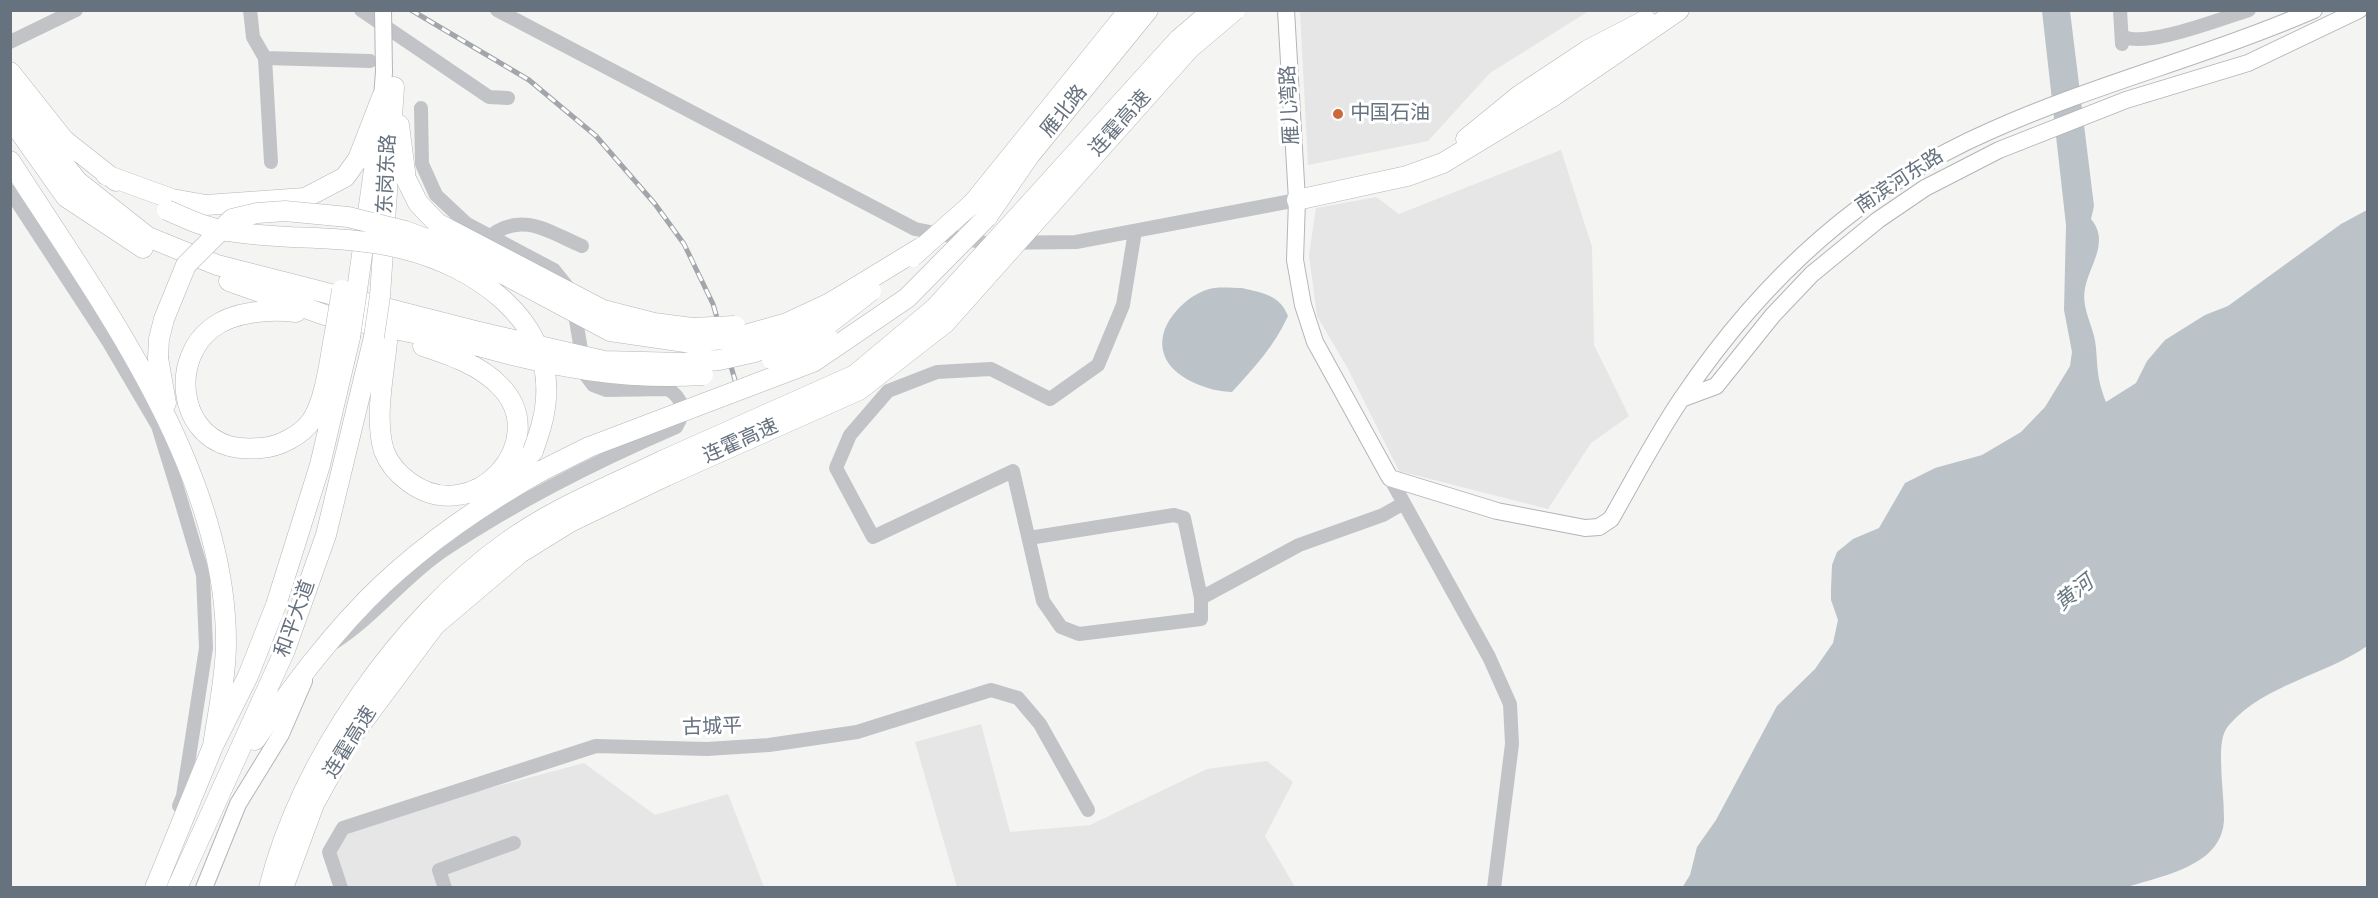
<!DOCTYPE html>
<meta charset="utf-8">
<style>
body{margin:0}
#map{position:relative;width:2378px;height:898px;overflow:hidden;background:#f4f5f2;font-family:"Nunito Sans",sans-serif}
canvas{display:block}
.frame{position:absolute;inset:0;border:12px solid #67727f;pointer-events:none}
</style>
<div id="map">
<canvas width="2378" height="898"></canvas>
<div class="frame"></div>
</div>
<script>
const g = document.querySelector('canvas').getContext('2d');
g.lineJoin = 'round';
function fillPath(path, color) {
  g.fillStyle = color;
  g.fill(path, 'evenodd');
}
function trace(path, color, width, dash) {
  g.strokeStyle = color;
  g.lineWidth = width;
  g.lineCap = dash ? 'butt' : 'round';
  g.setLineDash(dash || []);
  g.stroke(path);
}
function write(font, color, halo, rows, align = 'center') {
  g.font = font + ' "Nunito Sans","Noto Sans SC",sans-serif';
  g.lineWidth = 6;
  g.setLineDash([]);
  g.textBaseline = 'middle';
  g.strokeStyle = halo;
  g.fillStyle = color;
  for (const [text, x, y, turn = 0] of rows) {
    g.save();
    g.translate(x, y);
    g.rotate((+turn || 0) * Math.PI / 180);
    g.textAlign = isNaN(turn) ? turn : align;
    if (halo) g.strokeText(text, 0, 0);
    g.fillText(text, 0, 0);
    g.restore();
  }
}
fillPath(new Path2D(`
 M1300 11V10L1589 11 1490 73 1428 141 1308 165Z
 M1561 150 1592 247 1594 345 1629 416 1591 443 1548 509 1399 471 1348 369 1317 316 1309 255 1316 208 1376 197 1399 214Z
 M981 724 1010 832 1090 825 1207 769 1267 761 1293 782 1265 836 1295 887H957L915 742Z
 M584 763 655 815 728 794 764 887H347L330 838 352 825Z`), '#e5e6e5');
fillPath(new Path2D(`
 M2042 11H2070L2094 206 2091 219C2109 240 2092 262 2086 284 2079 308 2095 326 2096 348 2098 372 2097 378 2106 402L2136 383 2147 361 2165 340 2205 315 2228 306 2341 224 2367 210V646C2324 676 2265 684 2229 725 2221 734 2221 748 2221 759 2221 779 2224 799 2224 819 2223 866 2162 876 2127 887L1682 888 1690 875 1697 847 1716 820 1777 706 1815 669 1833 643 1838 620 1831 600V589L1832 565 1837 552 1853 539 1879 528 1905 483 1935 468 1982 455 2021 432 2045 407 2070 366 2072 352 2064 310 2066 225Z
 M1242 288C1263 293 1280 295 1288 316 1275 345 1254 368 1232 392 1210 392 1171 378 1164 354 1155 327 1183 298 1206 290 1216 286 1231 288 1242 288Z`), '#bbc2c8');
const major = new Path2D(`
 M1286 10 1297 200 1295 260 1303 305 1315 342 1390 478 1497 511 1585 528 1599 527 1611 519C1634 479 1656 436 1682 398 1760 282 1862 187 1990 131 2095 84 2208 56 2314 10
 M382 97 384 72
 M1681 399 1716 386 1773 315 1812 274 1878 220 1925 188 1999 150 2126 100 2248 63 2359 10
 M204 888 238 804 281 734 304 681`);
const highway = new Path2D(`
 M10 72 64 140 116 181
 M10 94 77 181 148 237 217 265 475 331
 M10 118 66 197 143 248
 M399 125 406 179
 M1466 139 1520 95 1588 50 1646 20
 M10 161C100 301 226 469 226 642 226 676 218 712 213 746
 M106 175 172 199 206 205 305 198 345 177 358 159 382 97
 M1297 200 1407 176 1443 163 1552 97 1679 10
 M973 203 1129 10
 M987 217 1029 156 1148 10
 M229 281 325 315 478 346
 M357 290 379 135
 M380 296 394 87
 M296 312C270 309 234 311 212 328 172 358 177 431 229 446 240 449 250 449 261 448 279 447 302 435 312 420 326 399 330 357 335 332
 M387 341C384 375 374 418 384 451 389 464 398 474 409 482 474 530 554 441 500 386 480 365 450 355 423 346
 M158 358 166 403
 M503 486 533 451
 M255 740C293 686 334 630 383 584 430 540 486 502 543 470
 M155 888 213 746 248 676 276 605 320 465 350 337
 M177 888 285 650 326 535 374 337
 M269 888C301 760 400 618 507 542 554 508 612 485 664 460
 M283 888 314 804 350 739 435 625 520 553 570 522 668 475`);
trace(major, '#b2b5b9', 18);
trace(highway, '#b3b6b9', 21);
trace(new Path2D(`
 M250 10 253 37 265 58 271 162
 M361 10 489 97 508 98
 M497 10 915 229 986 243 1076 242 1297 200
 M2120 10 2122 44
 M2122 36C2145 49 2222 18 2249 10
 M10 42 76 10
 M265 58 370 61
 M421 108 422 164 436 195 467 224 554 270 570 290
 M10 191 108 341 158 426 182 504 203 575 206 648 183 796 179 806
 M1135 231 1123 305 1098 365 1050 399 991 369 937 372 888 391 850 435 836 468 873 537 1013 471 1043 601 1061 627 1079 634 1201 619V598L1299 545 1383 515 1404 503
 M490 236C523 211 549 232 582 246
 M1390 478 1489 657 1510 704 1512 744 1494 888
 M1029 538 1174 515 1184 518 1201 598
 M335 642C376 615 406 575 447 548 519 500 597 461 676 427 686 412 683 398 668 389L606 390 593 385 585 374 574 308
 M341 888 329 852 343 828 596 746 707 749 769 745 857 732 991 690 1018 698 1040 724 1088 810
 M445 888 439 870 514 843`), '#c1c3c6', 14);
trace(major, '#fff', 16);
trace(highway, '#fff', 20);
const rail = new Path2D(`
 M411 10 529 80 596 136 655 204 684 244 713 304 737 387`);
trace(rail, '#a2a6ab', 5);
trace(rail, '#fff', 3, [9]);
const majorBridge = new Path2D(`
 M383 10 384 72`);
const highwayBridge = new Path2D(`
 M406 179 418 203 437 223 603 310 654 323 692 328 735 326
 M167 210C187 219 206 228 227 231 286 241 347 234 404 249 473 266 552 318 546 398 545 417 539 434 533 451
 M912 257 973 203
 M475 331 604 361 683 363 719 360 755 352 827 325 871 291
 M335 332 342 290
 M350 337 357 290
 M374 337 380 296
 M478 346C552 367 625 380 703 375
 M158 358 159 339 164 319 186 265 232 219 257 213 285 211 348 217 405 231 462 252 610 331 692 343 741 336 787 323 830 303 922 247
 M772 359 829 339
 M664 460 855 375 935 308 1179 39 1213 10
 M543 470 589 447 813 362 907 298 987 217
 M668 475 859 390 945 323 1190 48 1235 10`);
trace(majorBridge, '#b2b5b9', 18, []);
trace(highwayBridge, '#b3b6b9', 21, []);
trace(majorBridge, '#fff', 16);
trace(highwayBridge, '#fff', 20);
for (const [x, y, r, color] of [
 [1338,114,6,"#cc693a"]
]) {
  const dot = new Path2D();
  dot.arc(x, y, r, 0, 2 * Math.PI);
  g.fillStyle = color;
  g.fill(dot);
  trace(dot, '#fff', 2);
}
write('20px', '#67727f', '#fff', [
 ["雁儿湾路",1291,105,-93],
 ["雁北路",1065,112,-51],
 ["连霍高速",1121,124,-48],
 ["东岗东路",388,174,-87],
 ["南滨河东路",1900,182,-33],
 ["连霍高速",741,442,-24],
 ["和平大道",296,619,-70],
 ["古城平",712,728,-2],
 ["连霍高速",351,743,-58]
]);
write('20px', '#67727f', '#fff', [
 ["中国石油",1350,114]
], 'left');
write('italic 21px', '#697982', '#fff', [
 ["黄河",2075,594,-39]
]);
</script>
